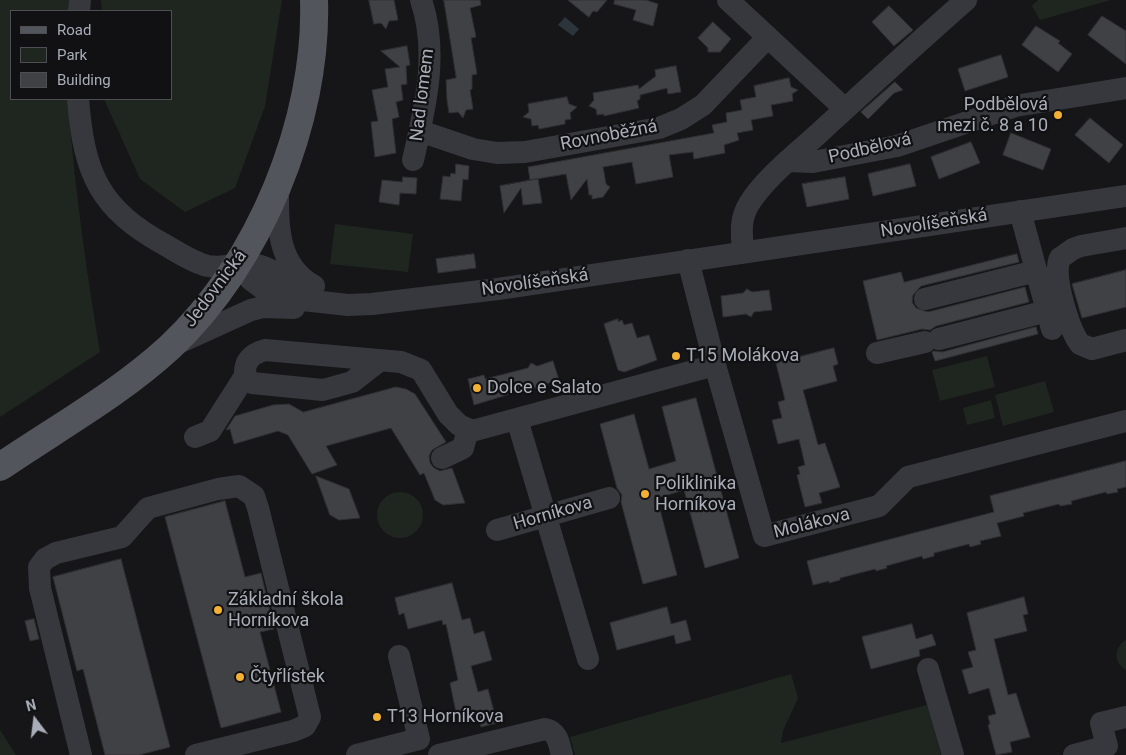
<!DOCTYPE html>
<meta charset="utf-8">
<style>
body{margin:0}
#map{position:relative;width:1126px;height:755px;overflow:hidden;background:#161618;font-family:Roboto,sans-serif}
canvas{display:block}
.legend{position:absolute;left:10px;top:10px;width:162px;height:90px;box-sizing:border-box;background:#111113;border:1px solid #4d4f55;margin:0;padding:6px 9px;list-style:none;font-size:15px;color:#a8adb8}
.legend li{display:flex;align-items:center;gap:10px;height:25px}
.legend b{width:25px;border:1px solid #4d4f55}
.north{position:absolute;left:10px;top:695px;width:50px;height:50px;-webkit-text-stroke:4px #111113;paint-order:stroke;rotate:345deg;font-size:14px;font-weight:700;line-height:20px;text-align:center;color:#a8adb8}
.north::after{content:'';display:block;margin:auto;width:18px;height:22px;background:#a8adb8;clip-path:polygon(50% 0,100% 100%,50% 72%,0 100%)}
</style>
<div id="map">
<canvas width="1126" height="755"></canvas>
<ul class="legend">
<li><b style="height:6px;background:#53555c"></b>Road</li>
<li><b style="height:14px;background:#1e261f"></b>Park</li>
<li><b style="height:14px;background:#404145"></b>Building</li>
</ul>
<div class="north">N</div>
</div>
<script>
const g = document.querySelector('canvas').getContext('2d');
g.lineJoin = 'round';
function fillPath(path, color) {
  g.fillStyle = color;
  g.fill(path, 'evenodd');
}
function trace(path, color, width, dash) {
  g.strokeStyle = color;
  g.lineWidth = width;
  g.lineCap = dash ? 'butt' : 'round';
  g.setLineDash(dash || []);
  g.stroke(path);
}
function write(font, color, halo, rows, align = 'center') {
  g.font = font + ' Roboto,sans-serif';
  g.lineWidth = 4.5;
  g.setLineDash([]);
  g.textBaseline = 'middle';
  g.strokeStyle = halo;
  g.fillStyle = color;
  for (const [text, x, y, turn = 0] of rows) {
    g.save();
    g.translate(x, y);
    g.rotate((+turn || 0) * Math.PI / 180);
    g.textAlign = isNaN(turn) ? turn : align;
    if (halo) g.strokeText(text, 0, 0);
    g.fillText(text, 0, 0);
    g.restore();
  }
}
fillPath(new Path2D(`
 M0 0H69L68 11H11V99H68C74 184 86 268 100 352L0 417Z
 M101 0H282L265 106 235 188 185 212 140 179 104 99H171V11H102Z
 M1038 0H1111L1040 20 1032 6Z
 M335 224 413 234 408 272 330 264Z
 M987 356 995 387 940 401 932 370Z
 M1045 381 1054 412 1003 426 995 395Z
 M991 400 995 418 967 425 963 408Z
 M377 515a23 23 0 1 1 46 0a23 23 0 1 1-46 0Z
 M1126 640V670C1113 662 1114 647 1126 640Z
 M791 674 798 698 783 731 781 743 927 705 941 755H575L570 737Z
 M0 730 16 755H0Z`), '#1e261f');
fillPath(new Path2D(`
 M565 17 579 29 573 36 558 25Z`), '#2c353c');
const building = new Path2D(`
 M369 0H394L398 20 389 21 386 29 381 23 374 24Z
 M444 0H480L481 5 470 8 476 37 471 38 477 74 472 75V89L470 90 473 109 466 110 463 118 458 112 449 113 447 100 446 80 456 78Z
 M568 0H607L597 12 593 11 589 17Z
 M615 0H646L658 4 653 26 633 20 636 10 614 4Z
 M889 6 913 30 894 46 872 22Z
 M1102 16 1126 31V64L1088 35Z
 M713 22 731 39 720 52H708V48L698 38Z
 M1036 26 1060 41 1058 43 1072 54 1058 72 1022 45Z
 M407 46 410 65 406 66 407 84 401 85 403 100 396 102 399 117 392 119 396 153 375 157 371 122 378 121 372 90 388 87 385 69 400 67 381 51Z
 M1001 55 1008 77 965 91 958 69Z
 M676 66 681 92 668 94 667 88 640 95V99L637 101 639 108 604 116V114L597 115 596 109 589 106 594 100 593 93 638 85 639 89 656 76 655 70Z
 M789 78 791 87 798 90 792 94 793 101 771 105 773 116 751 120 753 130 737 133 739 140 724 145 725 153 694 159 693 152 669 155 673 177 636 184 632 162 603 167 606 184 610 187 603 197 592 199V195H589L587 179 571 200 566 174 530 180 528 167 714 133 712 125 727 122 726 113 742 110 740 100 756 97 754 86Z
 M895 82 903 90 894 93 868 119 861 112Z
 M567 97 569 104 577 107 570 113 571 119 565 120V124L539 129 538 125 532 126 531 119 523 117 529 112 528 104Z
 M1090 118 1123 145 1109 163 1075 135Z
 M1011 133 1051 149 1043 170 1003 155Z
 M971 142 980 163 939 179 931 157Z
 M456 164 469 166 468 180 463 179 461 201 440 199 443 176 450 177 451 173 455 174Z
 M910 164 916 186 873 196 868 174Z
 M403 177 417 178 416 194 400 193 399 205 379 202 382 180 402 182Z
 M845 177 849 199 807 207 802 184Z
 M538 179 542 203 523 205 521 188 504 213 500 186Z
 M474 254 476 268 438 273 436 259Z
 M1017 254 1019 262 921 286 913 295 912 302 916 308 928 312 1025 287 1029 302 936 326 930 330 922 329 877 340 863 281 901 272 904 282Z
 M1126 270V307L1082 318 1072 284Z
 M747 289 752 292 769 290 772 310 754 312 751 317 746 314 723 317 721 296 743 293Z
 M618 319V322L622 320 624 325 632 323 637 338 649 335 657 360 624 372 618 370 604 324Z
 M1036 327 1038 334 935 361 932 352 934 351 942 352Z
 M834 348 838 364 833 366 837 381 803 390 818 445 825 443 840 487 819 493 822 503 805 507 797 475 800 474 798 467 805 465 799 439 778 444 772 420 782 418 778 402 785 400 776 363Z
 M553 361 559 380 542 385 539 390 533 387 474 405 468 379 484 375 485 379 528 368 531 363 537 366Z
 M396 387 406 389 415 394 446 442 432 450 429 456 430 463 434 468 440 471 452 468 465 503 443 505 435 500 424 473 420 475 391 428 326 446 337 465 312 474 288 435 278 431 234 444 230 429 226 430 235 416 273 405 289 404 303 412Z
 M696 398 739 558 705 568 684 490 657 498 677 575 643 584 621 502 622 495 617 488 600 424 634 414 649 469 676 461 662 407Z
 M1126 461V487L1117 489 1118 492 1107 494 1106 492 1071 501 1072 504 1060 506 1059 504 1023 513 1024 516 997 523 1001 536 980 541 981 544 970 547 969 544 934 553V556L923 559 922 556 886 566 887 568 876 571 875 569 840 578V580L829 583V581L813 585 807 561 994 512 990 496Z
 M316 476 349 489 360 518 339 520 330 515Z
 M225 501 245 577 261 573 274 629 260 632 281 712 221 728 165 517Z
 M121 559 170 747 139 755H105L83 669 77 671 53 577Z
 M452 583 462 620 470 618 474 634 484 631 492 660 471 666 478 692 488 689 497 723 481 727 478 717 458 722 450 683 458 680 446 624 443 625 442 620 408 629 404 613 399 615 395 598Z
 M1024 597 1028 614 1023 615 1027 631 994 639 1008 695 1016 693 1030 737 1010 742 1012 752 996 755 988 725 990 724 988 716 996 714 989 688 969 694 962 670 973 667 968 652 976 650 967 613Z
 M667 607 671 624 686 620 691 640 676 644 674 635 617 650 610 623Z
 M34 619 39 639 30 641 25 621Z
 M912 624 916 639 932 634 936 645 919 650 920 656 871 669 862 637Z`);
fillPath(building, '#404145');
trace(building, '#303034', 1);
trace(new Path2D(`
 M728 0 845 109
 M79 11 80 0
 M78 99C84 174 99 209 167 246 179 253 194 263 208 266 224 269 241 262 257 265 275 269 297 288 314 296
 M420 131 473 149 497 153 525 152 659 128 681 119 703 105 768 37
 M413 160C425 108 439 53 421 0
 M788 161 813 162 897 146 1015 106 1126 88
 M278 186C278 224 276 265 314 286
 M1020 211 1052 329
 M1126 238 1081 246 1073 249 1060 258C1052 276 1069 329 1080 344L1092 349 1126 340
 M743 252C742 235 739 220 749 204 764 179 796 154 818 134 867 89 916 44 966 0
 M688 260 715 365 764 536 879 506 908 477 1126 421
 M239 265 251 280 266 291 285 298 348 305 372 304 498 289 1126 196
 M925 299 1036 271
 M939 339 1047 311
 M174 345 251 310 263 307 294 308
 M877 353 925 342
 M379 361 352 382 323 390 252 383 245 376C244 361 251 354 265 350L401 362 421 370 448 414 459 425 472 431 715 365
 M517 419 588 659
 M195 437 210 431 245 376
 M442 458 463 448 468 429
 M497 530 609 498
 M928 669 953 755
 M81 755 40 588 39 567 45 559 56 553 122 537 148 508 218 489 239 486 254 496 258 508 310 717 305 726 293 731 196 755
 M357 755 419 739 399 656
 M439 755 545 729C558 731 559 744 562 755
 M1074 755 1107 746 1101 723 1126 717`), '#37383d', 22);
trace(new Path2D(`
 M0 467C57 428 119 394 170 347 259 264 318 121 314 0`), '#53555c', 28);
for (const [x, y, r, color] of [
 [1058,115,5,"#f2b134"],
 [676,356,5,"#f2b134"],
 [477,388,5,"#f2b134"],
 [645,494,5,"#f2b134"],
 [218,610,5,"#f2b134"],
 [240,677,5,"#f2b134"],
 [377,717,5,"#f2b134"]
]) {
  const dot = new Path2D();
  dot.arc(x, y, r, 0, 2 * Math.PI);
  g.fillStyle = color;
  g.fill(dot);
  trace(dot, '#111113', 2);
}
write('18px', '#a8adb8', '#111113', [
 ["Nad lomem",423,95,-83],
 ["Rovnoběžná",609,136,-11],
 ["Podbělová",870,149,-13],
 ["Novolíšeňská",934,224,-9],
 ["Novolíšeňská",535,283,-8],
 ["Jedovnická",216,289,-53],
 ["Horníkova",553,514,-16],
 ["Molákova",812,524,-14]
]);
write('18px', '#a8adb8', '#111113', [
 ["Podbělová",1048,105,"right"],
 ["mezi č. 8 a 10",1048,126,"right"],
 ["T15 Molákova",686,356],
 ["Dolce e Salato",487,388],
 ["Poliklinika",655,484],
 ["Horníkova",655,505],
 ["Základní škola",228,600],
 ["Horníkova",228,621],
 ["Čtyřlístek",250,677],
 ["T13 Horníkova",387,717]
], 'left');
</script>
